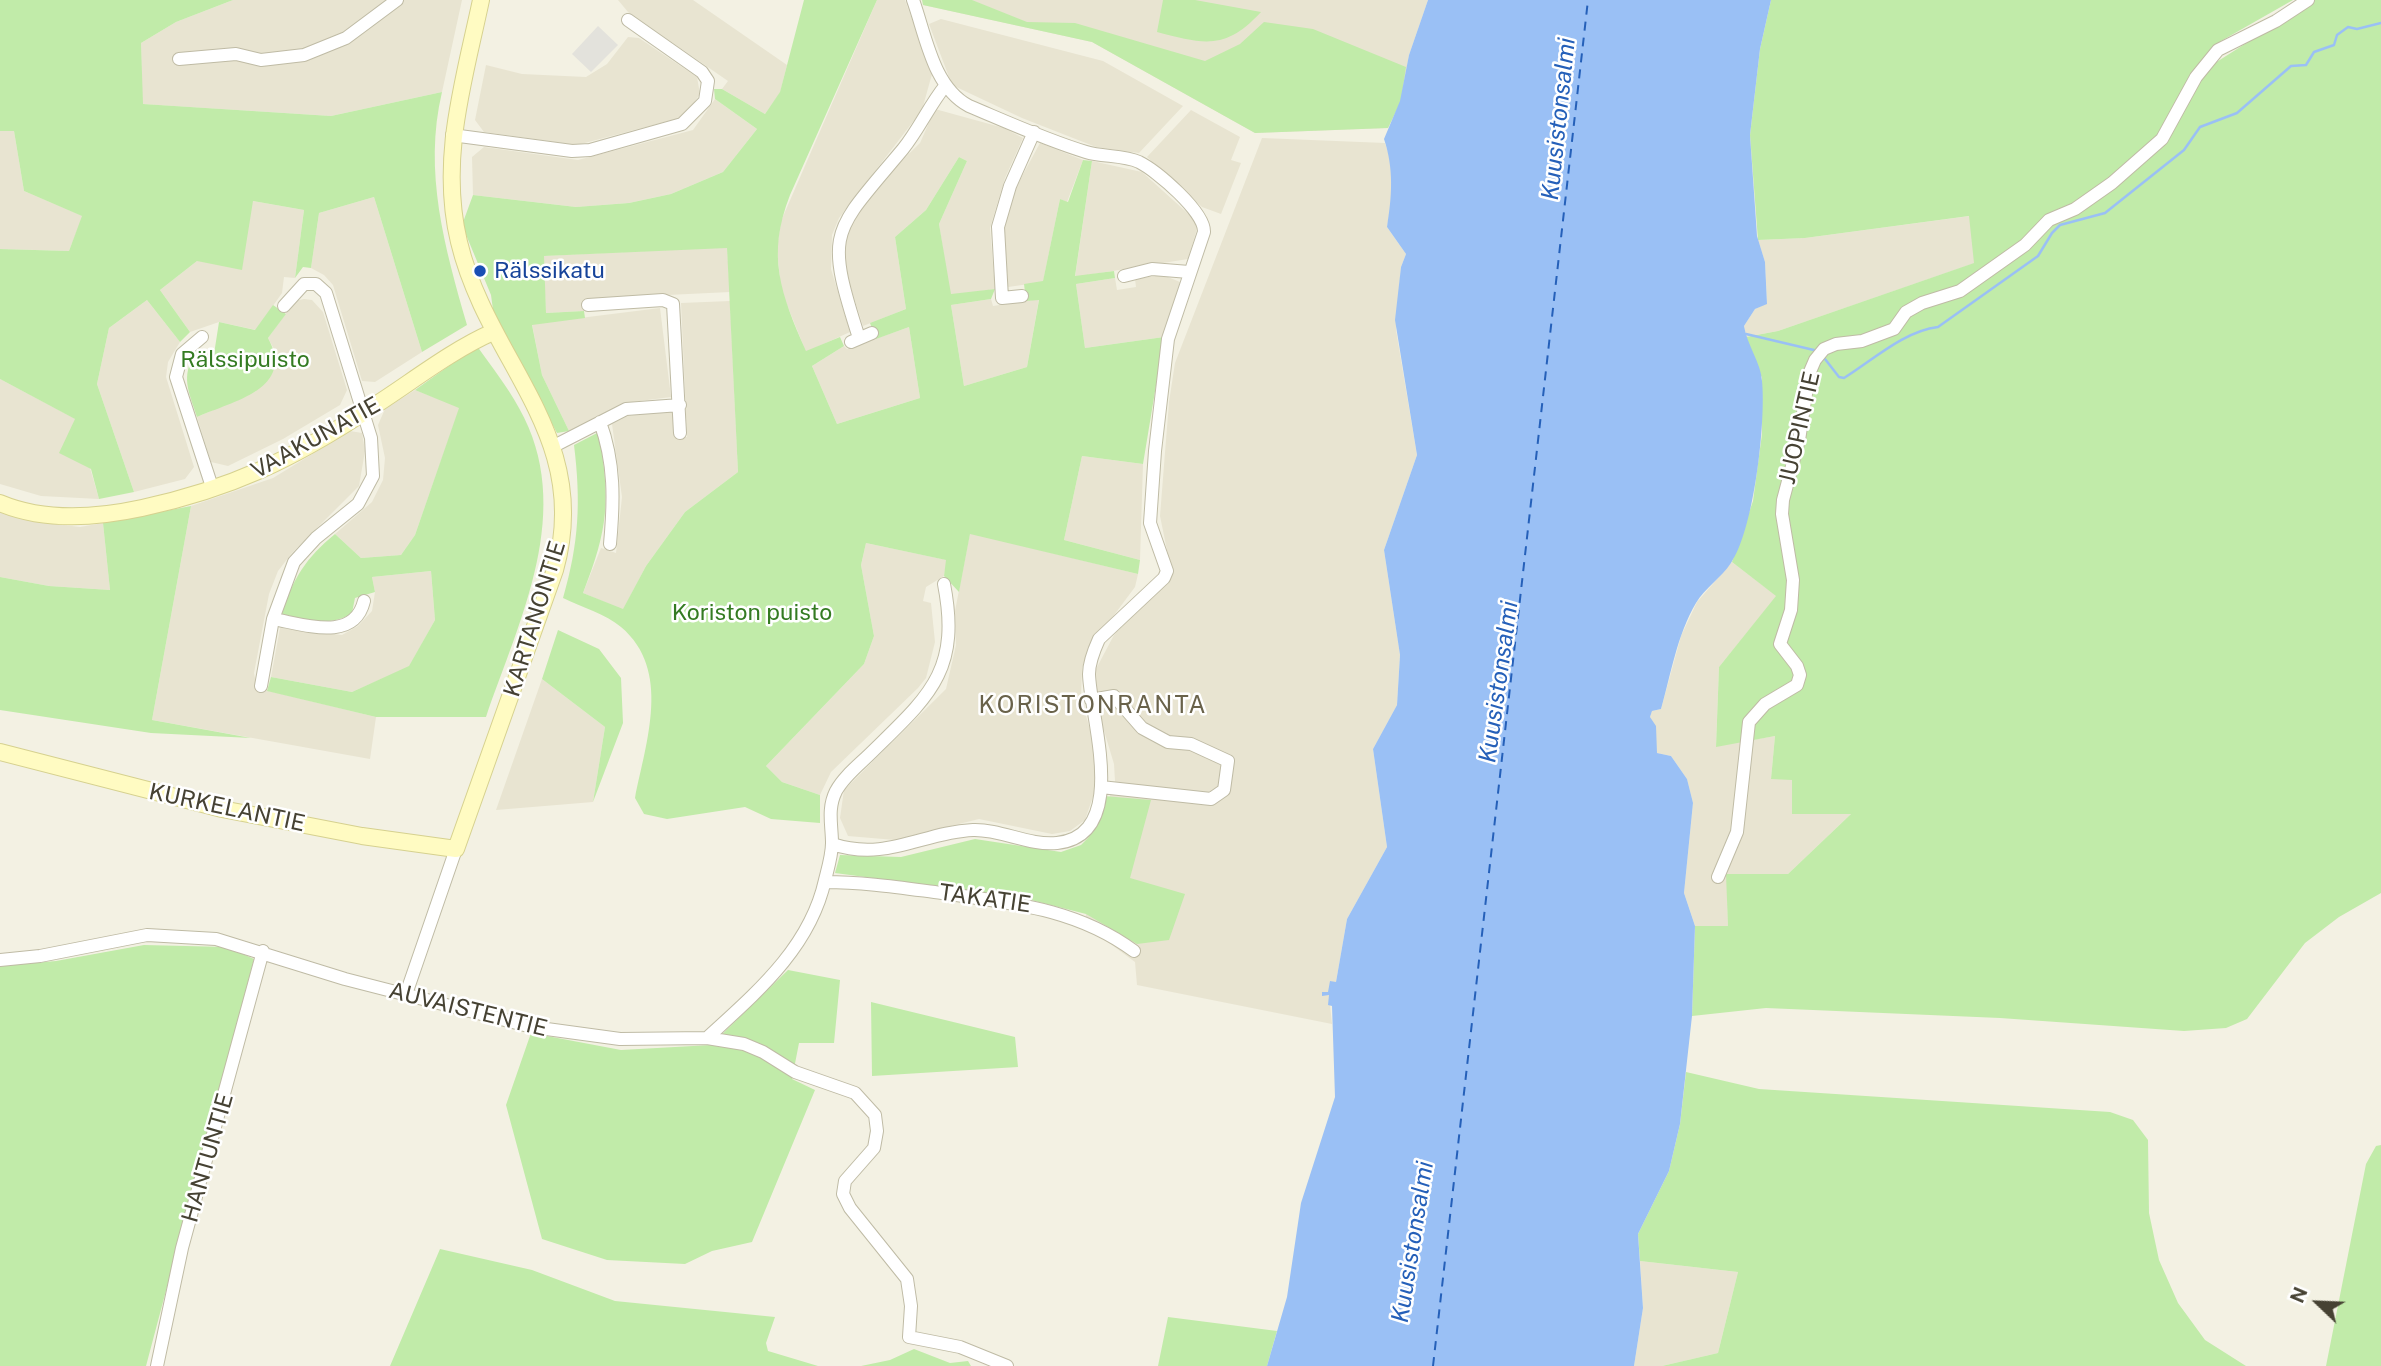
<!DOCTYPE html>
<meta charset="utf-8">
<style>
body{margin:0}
#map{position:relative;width:2381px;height:1366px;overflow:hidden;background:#f3f1e3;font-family:"Public Sans",sans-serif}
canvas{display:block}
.north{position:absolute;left:2283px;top:1268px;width:70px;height:70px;-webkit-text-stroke:5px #fff;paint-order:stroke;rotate:293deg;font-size:19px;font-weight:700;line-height:28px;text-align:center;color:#464233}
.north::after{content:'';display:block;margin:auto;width:24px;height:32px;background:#464233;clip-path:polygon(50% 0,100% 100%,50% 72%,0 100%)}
</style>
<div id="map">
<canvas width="2381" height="1366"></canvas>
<div class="north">N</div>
</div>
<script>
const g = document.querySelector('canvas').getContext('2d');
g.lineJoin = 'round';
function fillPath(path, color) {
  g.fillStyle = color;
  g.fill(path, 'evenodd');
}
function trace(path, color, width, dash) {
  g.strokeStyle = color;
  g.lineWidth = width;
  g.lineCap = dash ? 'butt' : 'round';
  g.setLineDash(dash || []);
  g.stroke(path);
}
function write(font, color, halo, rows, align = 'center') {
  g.font = font + ' "Public Sans",sans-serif';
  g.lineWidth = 5;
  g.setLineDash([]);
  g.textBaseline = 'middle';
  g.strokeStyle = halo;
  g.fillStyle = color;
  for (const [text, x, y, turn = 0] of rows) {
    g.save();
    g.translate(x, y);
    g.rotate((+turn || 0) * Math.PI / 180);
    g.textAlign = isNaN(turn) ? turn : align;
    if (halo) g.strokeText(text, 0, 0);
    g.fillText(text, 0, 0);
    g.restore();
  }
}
fillPath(new Path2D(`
 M233 0H462L442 92 331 116 142 104 141 43 176 22Z
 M618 0H693L787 65 780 93 765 114 722 89 728 81 628 12Z
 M877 0H905L932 74 922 110 839 218 832 235 831 269 850 332 806 352 781 290 777 248 781 221Z
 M925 0H1428L1409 55 1401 101 1388 128 1255 133 1092 42 923 5Z
 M941 19 1103 61 1183 106 1139 153 1096 147 1022 118 952 85 929 24Z
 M628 37 639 38 697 77 700 94 684 117 577 145 484 132 475 120 486 65 522 74 586 77 607 64Z
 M715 99 757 129 723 172 671 194 629 203 576 207 473 195 472 157 484 147 578 160 693 130Z
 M935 109 1004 128 1023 138 1005 178 990 228 995 289 950 296 939 224 967 161 959 157 926 210 895 237 906 309 863 326 845 270 846 237 854 218 884 178 920 143Z
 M1191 110 1240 137 1231 160 1241 163 1221 214 1202 207 1147 157Z
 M0 131H14L24 191 83 216 69 251 0 249Z
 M1262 138 1385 143 1391 161 1392 199 1387 227 1406 254 1401 267 1396 330 1417 455 1384 550 1400 655 1397 705 1373 749 1387 847 1347 919 1336 982 1329 995 1332 1024 1137 985 1135 962 1086 926 1085 841 1100 824 1115 781 1114 764 1097 707 1096 669 1114 635 1170 565 1160 516 1169 402 1175 363Z
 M1040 143 1083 160 1067 202 1060 199 1043 282 1008 287 1004 222 1014 191Z
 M1092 161 1142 172 1194 219 1197 229 1188 259 1075 277Z
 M374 197 422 352 375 382 362 381 333 285 324 275 311 268 319 213Z
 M253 201 304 210 295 278 284 277 282 293 256 330 219 322 190 332 160 290 197 261Z
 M1970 216 1975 263 1778 331 1746 337 1744 326 1755 309 1767 303 1765 262 1758 240 1805 238Z
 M727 247 730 292 584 299V311L546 313 543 256Z
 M1163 275 1180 282 1164 337 1085 348 1076 284 1115 278 1117 290 1136 287 1135 279Z
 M304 299 312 300 323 312 347 390 340 405 283 439 228 466 211 462 197 417 256 391 275 351 268 338 295 301Z
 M991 299 993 306 1039 299 1027 367 964 386 951 305Z
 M147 300 180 342 168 362 166 377 194 467 185 479 134 492 97 384 109 328Z
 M730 301 738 472 685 512 646 566 623 610 583 593 601 548 616 553 622 497 612 424 628 416 672 410 676 438 687 437 681 303Z
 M660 308 671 397 624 403 569 431 542 375 532 324Z
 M909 327 920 398 837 424 812 366 844 346 847 349Z
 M0 379 76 419 99 499 41 496 0 484Z
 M415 390 460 407 415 535 401 555 361 558 335 534 372 502 383 480 385 458 378 425 385 409Z
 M350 431 362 433 365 451 359 486 292 553 278 571 269 594 254 673 257 688 376 717 370 759 152 720 191 506 273 478Z
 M1082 456 1143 464 1140 560 1064 540Z
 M0 511 56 524 80 527 103 523 110 590 49 586 0 577Z
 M970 533 1138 574 1135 587 1088 650 1082 668 1081 699 1102 770 1085 820 1070 831 1052 834 979 819 895 840 848 836 840 818 844 790 946 689 956 645 955 611Z
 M866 543 947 560 944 576 926 587 923 601 931 603 935 642 926 678 918 688 831 772 820 795 782 782 766 766 864 664 874 636 861 565Z
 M1732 562 1777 596 1719 667 1716 746 1775 736 1771 779H1792L1852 813 1788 874H1727L1728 926H1695L1684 893 1693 803 1687 779 1671 756 1657 753 1650 717 1652 711 1661 709 1681 636 1697 602Z
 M431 571 435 620 409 667 352 692 271 677 280 628 342 635 358 626 372 611 375 592 372 577Z
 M542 679 605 727 593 802 496 810Z
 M1640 1261 1738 1272 1718 1353 1662 1366H1634L1643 1308Z`), '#e8e4d1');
fillPath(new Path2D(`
 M0 0H233L176 22 141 43 143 104 331 116 442 92C423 172 445 248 467 325L422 352 374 197 319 213 311 268 303 267 295 278 304 210 253 201 242 270 197 261 160 290 190 332 180 342 147 300 109 328 97 384 134 492 99 499 91 469 59 453 75 419 0 379V249L69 251 82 216 24 191 14 131H0Z
 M804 0H877L790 195C766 256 781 294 806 351L840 337 844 346 812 366 837 424 920 398 909 327 876 339 870 323 906 309 895 237 926 210 959 157 967 161 939 224 951 294 995 289 991 299 951 305 964 386 1027 367 1039 300 1026 301 1024 284 1043 281 1060 199 1068 202 1083 160 1092 161 1075 276 1114 271 1115 278 1076 284 1085 348 1164 337 1143 464 1082 456 1064 540 1140 560 1138 574 970 534 959 592 944 576 946 560 866 543 861 565 874 636 864 664 766 766 782 782 820 795V823L771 819 745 807 667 819 644 814 635 798C646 742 672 670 621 627 606 614 581 607 563 598 579 543 581 502 574 445L599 432C610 501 609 527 583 593L623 609 646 566 685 512 738 472 727 248 544 256 546 313 584 311 585 318 532 325 542 375 569 431 557 433 494 317 491 295 462 225 473 195 576 207 629 203 671 194 723 172 757 129 715 99 714 89H722L765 114 780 92Z
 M922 0H972L1027 22 1075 23 1205 61 1240 44 1264 22 1313 29 1406 67 1401 101 1388 128 1255 133 1092 42 923 5Z
 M1163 0H1195L1261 12C1225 51 1204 44 1157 32Z
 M1771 0H2293L2221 41 2203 58 2215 63 2314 0H2381V893L2339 917 2305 943 2247 1019 2226 1028 2184 1031 2000 1018 1766 1008 1692 1016 1695 926H1728L1726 874H1788L1851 814H1792V780L1771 779 1775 736 1716 747 1719 667 1776 596 1732 562 1753 501 1762 434V378L1746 337 1778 331 1974 263 1969 216 1805 238 1758 240 1750 135 1760 49Z
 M273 305 286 314 268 338C296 389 233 401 197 417 188 389 181 379 195 351L214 354 219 322 255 330Z
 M477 346C491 366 507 386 519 408 576 509 520 618 486 717H376L267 691 271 677 352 692 409 666 435 620 431 571 372 577 375 592 355 598 352 613C329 628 307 619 282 614 293 578 306 558 335 534L361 558 401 555 415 535 459 408 415 390Z
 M191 506 152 720 251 738 151 733 0 710V577L49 586 110 590 103 523Z
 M558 630 599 649 621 678 623 723 593 802 605 727 542 679Z
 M1104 796 1151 800 1130 878 1185 894 1169 940 1137 944 1086 914 1023 898 835 873 840 855 901 857 975 839 1061 852 1081 845 1089 837Z
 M144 945 227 947 254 959 146 1366H0V966L56 961Z
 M788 970 840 980 834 1043H799L792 1079 815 1090 752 1242 712 1251 685 1264 607 1260 542 1239 506 1105 531 1033 621 1050 711 1045Z
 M871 1002 1015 1037 1018 1067 872 1076Z
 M1686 1072 1759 1089 2110 1112 2133 1120 2148 1140 2149 1213 2159 1260 2178 1303 2205 1340 2246 1366H1662L1718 1353 1738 1272 1640 1261 1638 1234 1669 1171 1680 1124Z
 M2381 1145V1366H2326L2366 1164 2376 1146Z
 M440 1249 532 1270 615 1301 775 1317 766 1343 768 1351 818 1366H390Z
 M1168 1317 1277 1331 1267 1366H1158Z
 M914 1349 950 1363 968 1361 971 1366H861L890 1360Z`), '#c1eba9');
fillPath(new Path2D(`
 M598 26 618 45 591 72 572 54Z`), '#e3e2dc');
fillPath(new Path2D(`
 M1428 0H1771L1760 49 1750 135 1757 236 1765 262 1767 304 1755 309 1744 326C1747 345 1761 363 1762 381 1766 423 1754 529 1731 563 1721 578 1705 588 1696 603 1677 635 1671 674 1661 709L1652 711 1650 717 1656 726 1657 753 1671 756 1687 779 1693 803 1684 893 1695 926 1692 1016 1680 1124 1669 1171 1638 1234 1643 1308 1634 1366H1267L1287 1297 1301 1203 1335 1097 1332 1006 1328 1005 1329 995 1322 996V992H1328L1330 981 1336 982 1347 919 1387 847 1373 749 1397 705 1400 655 1384 550 1417 455 1395 320 1401 267 1406 254 1387 227C1392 196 1394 169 1384 139L1400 101 1409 55Z`), '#9ac0f5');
trace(new Path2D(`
 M1746 334 1818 351
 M1825 359 1839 377 1844 378C1873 360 1904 331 1938 327L2038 256 2052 233 2060 225 2105 213 2184 150 2200 127 2237 113 2291 66 2306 65 2314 52 2334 45 2337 35 2348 27 2357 29 2381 23`), '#9ac0f5', 2.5);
trace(new Path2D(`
 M1433 1366 1588 0`), '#2560b9', 2, [9, 7]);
const street = new Path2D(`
 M179 59 236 54 261 60 304 55 346 38 397 0
 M452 135 572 151 590 150 682 124 705 101 708 81 702 72 628 20
 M1124 276 1152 269 1189 272
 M1022 296 1002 298 998 227 1010 186 1034 132
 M588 305 663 300 673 304 680 433
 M284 306 304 284H316L326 293 371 438 373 476 358 504 316 538 294 562 273 619C303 624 354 643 364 601
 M202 337 182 354 176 377 213 490
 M859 338C824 229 832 234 903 149 919 129 929 106 945 86
 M851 342 872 333
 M600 422C615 463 614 501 610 544
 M554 446 626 409 680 405
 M261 686 273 619
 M1091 700 1114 696 1142 728 1168 742 1191 744 1228 761 1224 790 1211 799 1101 787
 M832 844C887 862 923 832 973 830 1001 829 1029 846 1057 843 1131 835 1090 717 1089 674 1089 662 1094 650 1099 639L1164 578 1167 571 1150 523 1155 451 1168 339 1204 232C1205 212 1157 171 1139 162 1124 155 1102 157 1086 152 1046 140 1007 122 969 106 933 87 926 36 913 0
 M1718 877 1737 832 1749 722 1765 704 1797 685 1800 675 1797 666 1780 644 1791 610 1793 580 1782 514 1783 500 1799 440 1809 374 1815 360 1824 349 1836 344 1862 341 1894 329 1906 312 1922 303 1960 291 2025 245 2049 220 2075 209 2112 183 2162 139 2196 77 2218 50 2276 21 2308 0
 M825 882C865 882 903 888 942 893 1011 903 1076 908 1134 951
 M0 960 40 956 147 935 216 939 345 979 532 1027 620 1039 707 1038 744 1044 763 1052 795 1072 855 1093 875 1115 877 1131 874 1148 845 1181 843 1194 850 1208 907 1279 911 1306 909 1337 960 1347 1007 1366
 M406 994 456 849
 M707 1038C756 993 810 948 825 880 828 868 832 855 832 843 832 825 827 809 836 791 844 776 860 764 872 752 929 696 961 671 944 584
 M157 1366 182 1248 263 951`);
const secondary = new Path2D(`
 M0 503C45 522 96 518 142 508 230 489 291 460 366 411 408 385 448 352 493 332
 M0 752 222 809 362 836 456 849 555 570C593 435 488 363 459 242 439 159 464 81 481 0`);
trace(street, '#bfbba5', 14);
trace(secondary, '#d6d18f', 18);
trace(street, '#fff', 12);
trace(secondary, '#fffbc2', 16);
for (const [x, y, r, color] of [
 [480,271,7,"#1a4fb4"]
]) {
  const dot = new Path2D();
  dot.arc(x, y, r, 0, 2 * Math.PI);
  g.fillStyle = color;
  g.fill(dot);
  trace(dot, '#fff', 2.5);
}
write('23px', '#164399', '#fff', [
 ["Rälssikatu",494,271]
], 'left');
write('23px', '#347b22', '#fff', [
 ["Rälssipuisto",245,360],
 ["Koriston puisto",752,613]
]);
write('23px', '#464233', '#fff', [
 ["JUOPINTIE",1800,428,-77],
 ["VAAKUNATIE",316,438,-29],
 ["KARTANONTIE",535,619,-73],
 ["KURKELANTIE",227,808,12],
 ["TAKATIE",985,899,8],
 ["AUVAISTENTIE",468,1010,14],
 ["HANTUNTIE",208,1158,-74]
]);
write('italic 24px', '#2560b9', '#fff', [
 ["Kuusistonsalmi",1559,119,-84],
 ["Kuusistonsalmi",1499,682,-82],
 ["Kuusistonsalmi",1413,1242,-81]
]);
g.letterSpacing = '2px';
write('24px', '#69624a', '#fff', [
 ["KORISTONRANTA",1093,706]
]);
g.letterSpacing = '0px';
</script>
